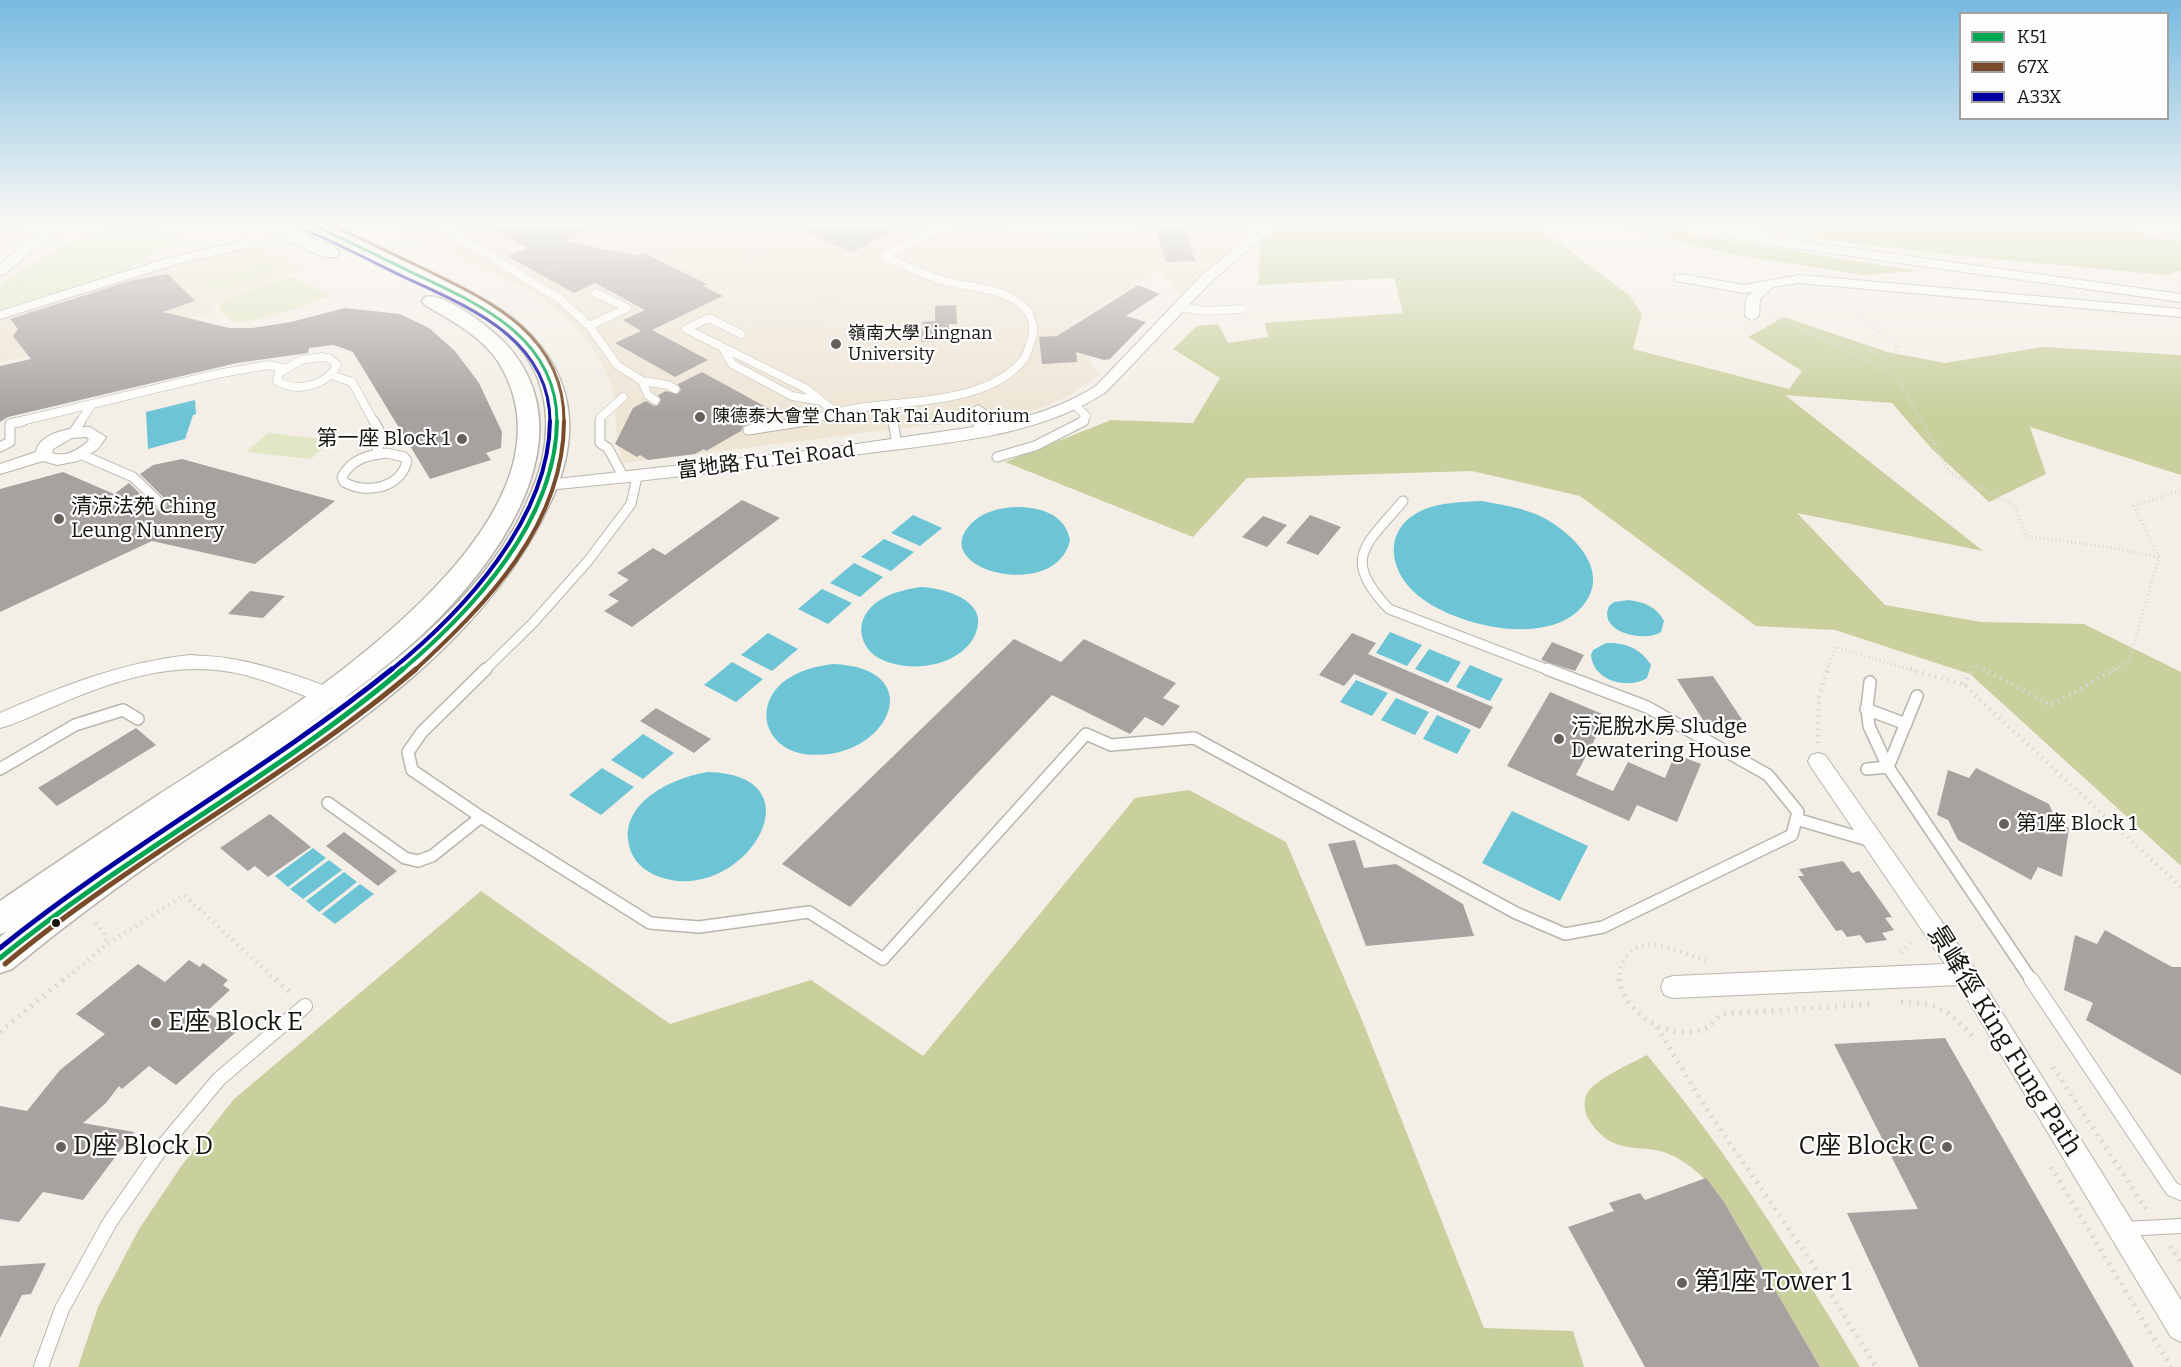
<!DOCTYPE html>
<meta charset="utf-8">
<style>
body{margin:0}
#map{position:relative;width:2181px;height:1367px;overflow:hidden;background:#f3efe7;font-family:Bitter,serif}
canvas{display:block}
.legend{position:absolute;left:1959px;top:12px;width:210px;height:108px;box-sizing:border-box;background:#fefefe;border:2px solid #a2a09e;margin:0;padding:8px 10px;list-style:none;font-size:18px;color:#17140e}
.legend li{display:flex;align-items:center;gap:12px;height:30px}
.legend b{width:30px;border:2px solid #a2a09e}
</style>
<div id="map">
<canvas width="2181" height="1367"></canvas>
<ul class="legend">
<li><b style="height:8px;background:#00a651"></b>K51</li>
<li><b style="height:8px;background:#7a4b2a"></b>67X</li>
<li><b style="height:8px;background:#0000a0"></b>A33X</li>
</ul>
</div>
<script>
const g = document.querySelector('canvas').getContext('2d');
g.lineJoin = 'round';
function fillPath(path, color) {
  g.fillStyle = color;
  g.fill(path, 'evenodd');
}
function trace(path, color, width, dash) {
  g.strokeStyle = color;
  g.lineWidth = width;
  g.lineCap = dash ? 'butt' : 'round';
  g.setLineDash(dash || []);
  g.stroke(path);
}
function write(font, color, halo, rows, align = 'center') {
  g.font = font + ' Bitter,"Noto Sans TC",serif';
  g.lineWidth = 4.5;
  g.setLineDash([]);
  g.textBaseline = 'middle';
  g.strokeStyle = halo;
  g.fillStyle = color;
  for (const [text, x, y, turn = 0] of rows) {
    g.save();
    g.translate(x, y);
    g.rotate((+turn || 0) * Math.PI / 180);
    g.textAlign = isNaN(turn) ? turn : align;
    if (halo) g.strokeText(text, 0, 0);
    g.fillText(text, 0, 0);
    g.restore();
  }
}
fillPath(new Path2D(`
 M0 223H34L0 247Z
 M381 223H1249L1238 246 1179 294 1159 271 1074 322 1093 368 1100 374 1072 394 1051 404 1025 413 623 463 617 441 614 396 609 380 594 350 573 324 532 292Z
 M258 245 307 268 214 302 210 309 216 312 0 362V318L176 264Z`), '#eee5d5');
fillPath(new Path2D(`
 M120 223H150L184 239 157 250 123 272 0 309V285C39 256 75 240 120 223Z
 M264 261 278 270 215 293 201 283Z
 M291 276 330 296 273 316 235 323 221 312 217 302Z
 M966 408 963 417C950 426 928 430 918 415Z
 M268 433 331 440H332L311 459 246 452Z`), '#e1e6c4');
fillPath(new Path2D(`
 M1262 223H1297L1298 227 1361 223H1533L1630 296 1642 314 1633 349 1789 389 1802 371 1748 337 1784 317 1887 352 1945 363 2043 347 2181 355V475L2030 427 2046 474 1989 502 1932 449 1892 403 1785 395 1983 551 1797 513 1885 605 1981 622 2084 624 2181 672V866L1970 674 1835 630 1756 626 1580 496 1472 471 1247 478 1193 537 1005 462 1111 420 1193 423 1220 378 1173 349 1197 326 1218 324 1228 343 1268 337 1265 323 1403 313 1394 278 1258 285Z
 M1598 223H1649L1725 240 1917 271 1864 275 1735 255Z
 M1732 223H2101L2181 242V271L2166 275 1972 257 1789 236Z
 M1189 790 1286 842 1362 1020 1484 1328 1573 1331 1584 1367H78L98 1307 139 1229 182 1165 234 1099 481 891 670 1024 811 980 923 1056 1135 798Z
 M1647 1055C1728 1152 1795 1259 1860 1367H1820L1724 1202C1709 1182 1692 1164 1669 1154 1651 1146 1631 1151 1614 1143 1603 1138 1594 1129 1588 1118 1584 1111 1583 1099 1588 1092 1597 1078 1633 1063 1647 1055Z`), '#c9d09d');
fillPath(new Path2D(`
 M195 400 196 414 193 415 185 439 148 449 146 412Z
 M1482 501C1503 505 1525 508 1544 518 1577 536 1615 576 1578 611 1539 647 1447 624 1413 591 1385 563 1386 523 1428 508 1446 502 1463 502 1482 501Z
 M1015 507C1039 507 1065 513 1070 540 1057 602 930 571 969 526 981 512 998 508 1015 507Z
 M913 515 942 528 920 546 891 533Z
 M884 539 914 552 891 571 861 557Z
 M854 563 883 577 860 597 830 583Z
 M921 587C945 588 991 601 975 635 959 669 902 675 874 655 865 648 859 635 862 623 869 598 899 590 921 587Z
 M822 589 852 603 828 624 798 609Z
 M1629 600C1644 602 1657 607 1664 621L1661 632C1644 643 1597 632 1609 606L1614 602Z
 M1390 632 1422 645 1407 666 1376 653Z
 M768 633 798 649 772 671 741 655Z
 M1606 643C1624 642 1641 648 1651 665L1647 678C1628 690 1593 681 1591 655L1593 650Z
 M1429 649 1461 662 1448 683 1415 669Z
 M732 662 763 679 736 702 704 685Z
 M833 664C934 668 886 765 804 754 767 748 753 709 782 683 797 671 815 666 833 664Z
 M1470 665 1503 679 1490 701 1456 687Z
 M1356 680 1388 693 1372 716 1340 702Z
 M1396 698 1429 712 1415 735 1381 720Z
 M1437 715 1471 730 1457 754 1423 739Z
 M643 734 674 753 643 779 611 760Z
 M602 768 634 787 601 815 569 795Z
 M708 772C826 775 741 909 657 876 641 869 630 858 628 839 625 799 676 777 708 772Z
 M1512 811 1588 846 1560 901 1482 863Z
 M313 848 326 858 288 887 275 876Z
 M329 860 342 870 303 899 290 889Z
 M344 872 357 882 319 912 306 901Z
 M360 884 374 894 335 924 322 914Z`), '#6dc4d5');
fillPath(new Path2D(`
 M481 223H607L563 241 628 254 638 255 644 253 707 284 703 286 723 296 652 330 708 360 675 377 615 343 641 331 623 320 645 310 595 283 574 293 507 256 528 248Z
 M785 223H912L852 252Z
 M1154 223H1183L1195 261 1166 262Z
 M168 274 195 301 163 312 229 328H252L291 322 345 308 400 314 429 328 455 351 479 383 502 432 501 448 486 453 491 460 430 479 353 352 334 345 309 348 308 353 237 363 8 417 0 422V366L31 359 13 336 18 329 10 319 133 280Z
 M1138 285 1160 294 1126 316 1146 322 1110 359 1104 360 1076 352 1077 362 1042 364 1039 337 1057 336Z
 M956 305 957 324H949V341L921 342 922 322 935 321V306Z
 M702 372 775 412 758 422 744 424 741 431 706 451 704 449 695 454 648 460 640 455 637 457 615 444 633 408 646 401 654 406 658 405 661 400 658 395 666 391 677 394 681 390 678 384Z
 M182 459 335 501 255 564 152 541 0 612V489L63 472 114 494 129 483 156 509 162 511 167 506 166 500 140 474 153 465Z
 M742 500 780 518 632 627 604 611 619 601 608 595 629 580 617 573 653 548 665 555Z
 M1310 515 1341 527 1318 555 1286 543Z
 M1263 516 1287 525 1267 547 1242 537Z
 M250 591 285 596 263 618 228 614Z
 M1352 633 1376 643 1368 654 1493 707 1480 729 1354 674 1344 686 1319 675Z
 M1014 639 1061 662 1084 639 1176 683 1163 698 1180 706 1163 726 1145 717 1130 734 1052 695 850 907 782 864Z
 M1552 642 1584 655 1575 671 1541 660Z
 M1713 676 1745 724 1708 728 1677 679Z
 M1550 692 1607 716 1576 775 1613 791 1628 762 1665 778 1675 754 1701 764 1677 822 1637 805 1629 821 1507 766Z
 M656 708 686 725 711 739 694 753 640 721Z
 M136 728 156 745 57 806 38 788Z
 M1976 768 2049 804 2057 823 2069 828 2062 877 2038 867 2031 880 1958 840 1948 820 1937 815 1948 770 1969 778Z
 M270 814 311 847 268 877 255 866 248 871 220 848Z
 M344 832 397 871 378 886 326 846Z
 M1355 840 1364 868 1396 864 1463 904 1474 936 1366 946 1328 844Z
 M1843 861 1852 873 1859 871 1892 917 1885 918 1894 930 1882 933 1887 940 1866 943 1860 935 1847 937 1842 930 1836 931 1798 876H1804L1799 869Z
 M2105 930 2172 967H2181V1075L2086 1020 2093 1003 2064 990 2075 935 2097 944Z
 M189 960 200 967 203 963 228 980 223 985 230 990 206 1012 236 1032 176 1085 149 1066 122 1089 119 1086 106 1103 83 1123 134 1132 83 1200 43 1192 19 1222 0 1219V1106L27 1111 60 1070 105 1034 76 1014 138 964 165 982Z
 M1945 1038 2025 1177 2134 1367H1919L1847 1213 1918 1209 1834 1044Z
 M1706 1178 1724 1202 1820 1367H1645L1568 1227 1614 1211 1609 1203 1640 1193 1645 1200Z
 M46 1263 31 1294 22 1295 0 1338V1266Z`), '#a7a2a0');
const serviceFar3 = new Path2D(`
 M435 223 560 299 590 327 617 365 642 381 668 385 675 389
 M1000 223C1047 235 1093 237 1140 223
 M1179 307 1206 311 1242 309
 M589 326 627 308 596 293
 M741 334 709 318 686 329 805 388 834 411
 M723 348 732 364 792 396 821 401
 M321 357 329 358 337 365C326 386 297 393 277 381L279 373 301 360Z
 M331 375 352 382 374 422
 M642 381 648 395 655 400
 M891 404 894 422
 M1075 405 1086 416 1081 422
 M17 422 217 374 268 365 283 368
 M80 422 92 404
 M600 422V418L623 397
 M800 422C820 417 838 411 858 408 908 401 990 403 1024 359 1028 353 1030 344 1032 337 1036 323 1029 310 1018 302 995 286 969 288 944 281 923 275 904 265 885 256L952 223`);
const serviceFar2 = new Path2D(`
 M374 421 382 436 376 454
 M600 421V443L608 448 624 478
 M893 421 897 445
 M748 430 806 421
 M73 433 81 421
 M0 447 10 442V424L23 421
 M387 453 404 457 407 461C401 488 366 495 344 482L342 477C351 459 368 455 387 453Z
 M80 454 133 477 161 504
 M997 457 1035 446 1084 421
 M1403 501C1365 546 1341 558 1389 609L1551 671
 M484 671 533 623 588 561 631 504 637 477`);
const serviceFar1 = new Path2D(`
 M486 669 422 732 408 752 412 770 481 817 650 923 699 927 809 912 883 959 1086 734 1111 745 1194 738 1516 913 1565 934 1603 927 1792 835 1798 812 1768 775 1647 707 1547 669
 M1870 682 1867 708 1869 726 1888 767 2032 981
 M1866 709 1906 724
 M0 769 75 725 123 710 138 719
 M1867 769 1888 767 1917 696
 M328 803 405 858 418 861 432 856 481 817
 M1796 819 1871 841`);
const service = new Path2D(`
 M2031 979 2172 1189 2181 1193
 M2124 1229 2181 1226
 M41 1367 62 1309 110 1222 162 1147 219 1079 305 1006`);
const minor = new Path2D(`
 M59 223H74L36 247 5 274 0 275V264L28 241Z
 M1266 223H1279L1211 282 1106 392C1037 438 941 443 861 454 757 468 652 480 548 490L540 485 548 480 815 450 974 427 970 410 978 405 986 410 989 425C1028 418 1062 407 1096 386L1201 276Z
 M1671 223H1695L1770 237 2181 294V302L1770 245 1677 227Z
 M2131 223H2153L2181 229V237L2133 226Z
 M246 240 252 244 250 247 177 264 0 319V311L168 258Z
 M1681 274 1744 285 1799 275 2181 309V317L1799 283 1773 287 1760 299 1759 316 1752 320 1745 316 1746 298 1752 292 1744 293 1676 281 1674 278 1676 275Z
 M90 427 106 437 98 449 78 461 57 465 43 461 0 474V464L36 452C39 432 74 427 90 427ZM87 437 89 440C80 449 66 458 52 453L53 449 72 438Z
 M190 655C204 656 218 656 232 659 252 662 340 685 349 701L346 706 339 708C302 697 269 679 231 672 170 661 110 682 55 706 37 713 19 723 0 728V713C62 686 123 662 190 655Z
 M1818 753 1825 755 1973 966 2181 1300V1342L2171 1337 1959 985 1673 998 1664 995 1661 987 1664 979 1673 976 1945 964 1811 767 1808 761 1811 755Z`);
const secondary = new Path2D(`
 M256 223H279L337 249 339 253 337 257H323L259 227Z
 M300 223H324L342 231C371 245 400 259 429 272 466 290 505 306 533 337 577 386 578 441 552 499 482 658 308 756 169 851 115 888 63 927 12 969L0 973V937L6 932 0 934V901C52 865 105 830 158 795 268 724 600 529 499 363 483 337 451 320 425 305L422 301 425 297C446 292 490 328 505 343 586 430 507 549 440 617 394 664 338 703 284 741 368 683 460 620 513 530 520 519 525 506 531 493 552 446 554 390 520 348 490 311 442 294 401 274 368 258 336 242 303 227Z`);
trace(serviceFar3, '#b8b5ae', 9);
trace(serviceFar2, '#b8b5ae', 11);
trace(serviceFar1, '#b8b5ae', 14);
trace(service, '#b8b5ae', 16);
trace(minor, '#b8b5ae', 2);
trace(secondary, '#b8b5ae', 3);
trace(new Path2D(`
 M669 223H674
 M747 223 769 233
 M595 225 600 223
 M212 227 223 223
 M603 247 660 223
 M652 253C676 244 702 243 721 223
 M744 259 764 273 800 280 839 307 837 314 833 317 798 326 754 325
 M546 272 561 265
 M706 287 718 282 691 268 697 266 713 273 764 250 749 243 770 233
 M496 293 511 286
 M10 296 8 293 53 261 88 249 102 263 117 257 121 259
 M1772 314 1897 377 1950 473 2014 505 2026 536 2108 547 2159 557
 M1821 337 1890 357 1898 347 1858 316 1850 300
 M1827 671 1835 647 1915 671
 M1972 671 1975 665 1986 671
 M2112 671 2129 661 2159 557 2134 506 2181 490`), '#dad8d5', 3, [1, 3]);
trace(new Path2D(`
 M1910 669 1964 685 2181 887
 M1983 669 2051 705 2115 669
 M1964 685 1973 669
 M1818 743 1819 697 1828 669
 M96 923 104 933 106 945
 M1901 953 1913 939
 M63 981 106 945 184 895 277 981
 M1620 981C1618 972 1620 967 1625 959 1642 929 1684 955 1707 961`), '#dad8d5', 4.5, [1.5, 5]);
trace(new Path2D(`
 M276 979 292 994
 M1619 979C1624 1014 1670 1042 1703 1029 1710 1027 1716 1019 1721 1014L1875 1004
 M1901 1002C1938 1003 1951 1011 1975 1039
 M1657 1027 1704 1105 1812 1263 1876 1367
 M0 1032 64 979
 M2053 1067 2146 1209
 M2051 1167 2171 1367
 M2170 1246 2181 1263`), '#dad8d5', 5, [2, 6]);
trace(serviceFar3, '#fdfdfb', 8);
trace(serviceFar2, '#fdfdfb', 9);
trace(serviceFar1, '#fdfdfb', 11);
trace(service, '#fdfdfb', 14);
fillPath(minor, '#fdfdfb');
fillPath(secondary, '#fdfdfb');
trace(new Path2D(`
 M309 223C344 239 378 256 413 273 479 304 557 337 557 422`), '#00a651', 3);
trace(new Path2D(`
 M401 671C473 610 556 520 557 421`), '#00a651', 4);
trace(new Path2D(`
 M0 958C129 853 277 776 403 669`), '#00a651', 5);
trace(new Path2D(`
 M327 223C358 237 388 252 418 266 486 299 565 333 564 422`), '#7a4b2a', 3);
trace(new Path2D(`
 M414 671C486 605 564 525 564 421`), '#7a4b2a', 4);
trace(new Path2D(`
 M5 964C135 856 287 779 416 669`), '#7a4b2a', 5);
trace(new Path2D(`
 M306 230C340 245 373 262 406 278 469 307 550 339 550 422`), '#0000a0', 3);
trace(new Path2D(`
 M390 671C463 612 549 520 550 421`), '#0000a0', 4);
trace(new Path2D(`
 M0 948C125 847 267 770 392 669`), '#0000a0', 5);
const sky = g.createLinearGradient(0, 0, 0, 414);
sky.addColorStop(0, '#77bae0');
sky.addColorStop(0.54, '#faf8f4');
sky.addColorStop(1, '#faf8f400');
g.fillStyle = sky;
g.fillRect(0, 0, 2181, 414);
for (const [x, y, r, color] of [
 [836,344,6,"#64615a"],
 [700,417,6,"#64615a"],
 [462,439,6,"#64615a"],
 [59,519,6,"#64615a"],
 [1559,739,6,"#64615a"],
 [2004,824,6,"#64615a"],
 [56,923,5,"#17140e"],
 [156,1023,6,"#64615a"],
 [61,1147,6,"#64615a"],
 [1947,1147,6,"#64615a"],
 [1682,1283,6,"#64615a"]
]) {
  const dot = new Path2D();
  dot.arc(x, y, r, 0, 2 * Math.PI);
  g.fillStyle = color;
  g.fill(dot);
  trace(dot, '#fefefe', 2);
}
write('18px', '#17140e', '#fefefe', [
 ["嶺南大學 Lingnan",848,334],
 ["University",848,355],
 ["陳德泰大會堂 Chan Tak Tai Auditorium",712,417]
], 'left');
write('21px', '#17140e', '#fefefe', [
 ["第一座 Block 1",450,439,"right"],
 ["清涼法苑 Ching",71,507],
 ["Leung Nunnery",71,531],
 ["污泥脫水房 Sludge",1571,727],
 ["Dewatering House",1571,751],
 ["第1座 Block 1",2016,824]
], 'left');
write('21px', '#17140e', '#fefefe', [
 ["富地路 Fu Tei Road",766,461,-7]
]);
write('26px', '#17140e', '#fefefe', [
 ["E座 Block E",168,1023],
 ["D座 Block D",73,1147],
 ["C座 Block C",1935,1147,"right"],
 ["第1座 Tower 1",1694,1283]
], 'left');
write('26px', '#17140e', '#fefefe', [
 ["景峰徑 King Fung Path",2004,1041,58]
]);
</script>
